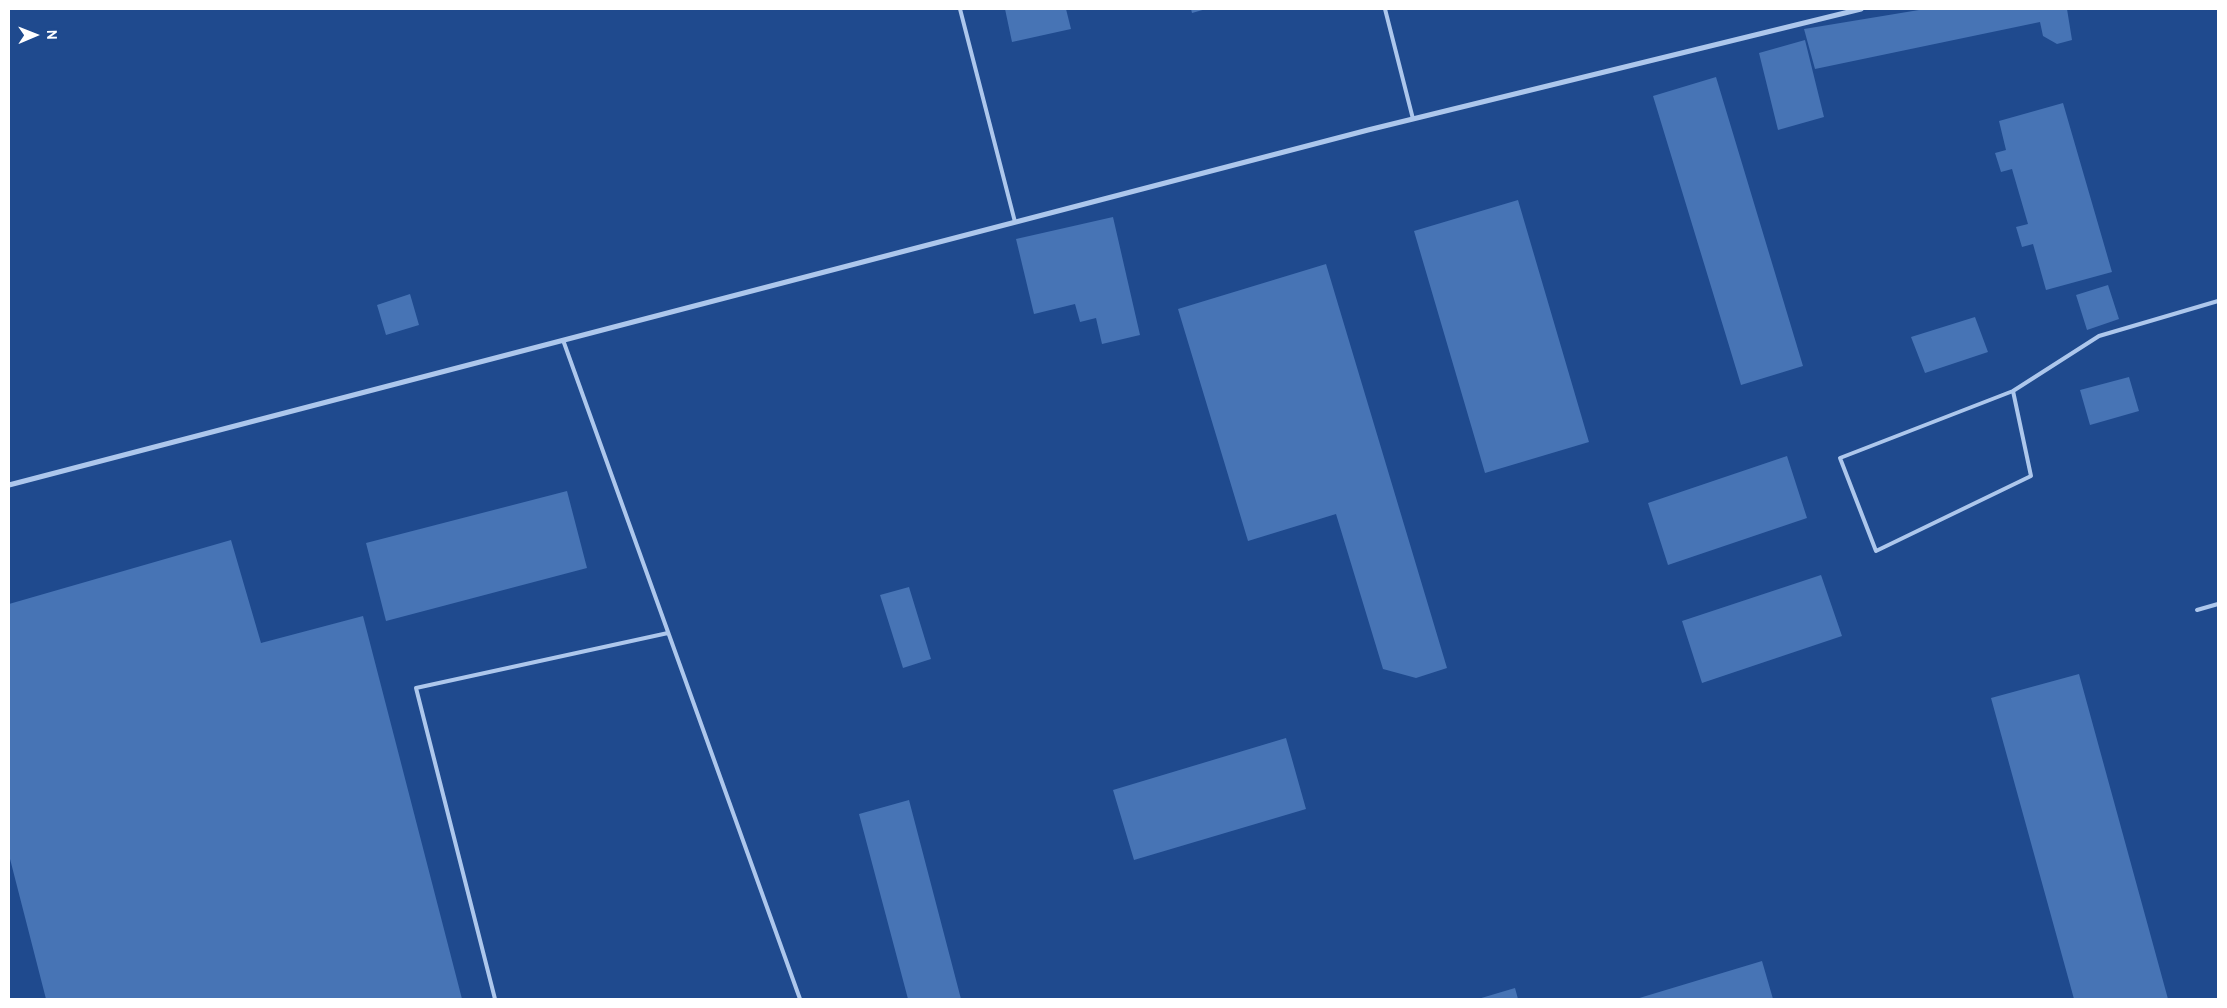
<!DOCTYPE html>
<style>
body{margin:0}
#map{position:relative;width:2227px;height:1008px;overflow:hidden;background:#1f4a8e;font-family:Overpass,sans-serif}
canvas{display:block}
.frame{position:absolute;inset:0;border:10px solid #fff;pointer-events:none}
.north{position:absolute;left:10px;top:10px;width:50px;height:50px;-webkit-text-stroke:4px #1f4a8e;paint-order:stroke;rotate:89deg;font-size:14px;font-weight:700;line-height:20px;text-align:center;color:#fff}
.north::after{content:'';display:block;margin:auto;width:18px;height:22px;background:#fff;clip-path:polygon(50% 0,100% 100%,50% 72%,0 100%)}
</style>
<div id="map">
<canvas width="2227" height="1008"></canvas>
<div class="frame"></div>
<div class="north">N</div>
</div>
<script>
const g = document.querySelector('canvas').getContext('2d');
g.lineJoin = 'round';
function fillPath(path, color) {
  g.fillStyle = color;
  g.fill(path, 'evenodd');
}
function trace(path, color, width, dash) {
  g.strokeStyle = color;
  g.lineWidth = width;
  g.lineCap = dash ? 'butt' : 'round';
  g.setLineDash(dash || []);
  g.stroke(path);
}
fillPath(new Path2D(`
 M1005 9H1066L1071 29 1012 42Z
 M1191 9H1206L1192 13Z
 M1925 9H2067L2072 40 2057 44 2043 36 2040 22 1815 69 1804 29Z
 M1805 40 1824 117 1778 130 1759 53Z
 M1716 77 1803 366 1741 385 1653 96Z
 M2063 103 2112 272 2046 290 2033 244 2022 247 2016 227 2028 224 2012 169 2001 172 1995 153 2006 150 1999 121Z
 M1518 200 1589 442 1485 473 1414 231Z
 M1113 217 1140 335 1102 344 1096 318 1080 322 1075 304 1034 314 1016 239Z
 M1326 264 1447 668 1416 678 1383 669 1336 514 1248 541 1178 309Z
 M2108 285 2119 319 2087 330 2076 295Z
 M410 294 419 325 386 335 377 305Z
 M1975 317 1988 352 1925 373 1911 337Z
 M2129 377 2139 411 2090 425 2080 390Z
 M1787 456 1807 518 1668 565 1648 503Z
 M567 491 587 568 386 621 366 543Z
 M231 540 261 643 363 616 462 999H46L9 855V604Z
 M1821 575 1842 636 1702 683 1682 621Z
 M909 587 931 659 903 668 880 595Z
 M2079 674 2168 999H2074L1991 698Z
 M1286 738 1306 809 1134 860 1113 790Z
 M909 800 961 999H908L859 814Z
 M1762 961 1773 999H1636Z
 M1515 988 1518 999H1478Z`), '#4774b5');
trace(new Path2D(`
 M960 9 1015 222
 M1385 9 1413 119
 M563 340 800 999
 M2013 391 2031 476 1876 551 1840 458 2013 391 2099 336 2218 301
 M2197 610 2218 604
 M495 999 416 688 668 633`), '#adc7ec', 4);
trace(new Path2D(`
 M9 485 1368 130 1861 9`), '#adc7ec', 5);
</script>
